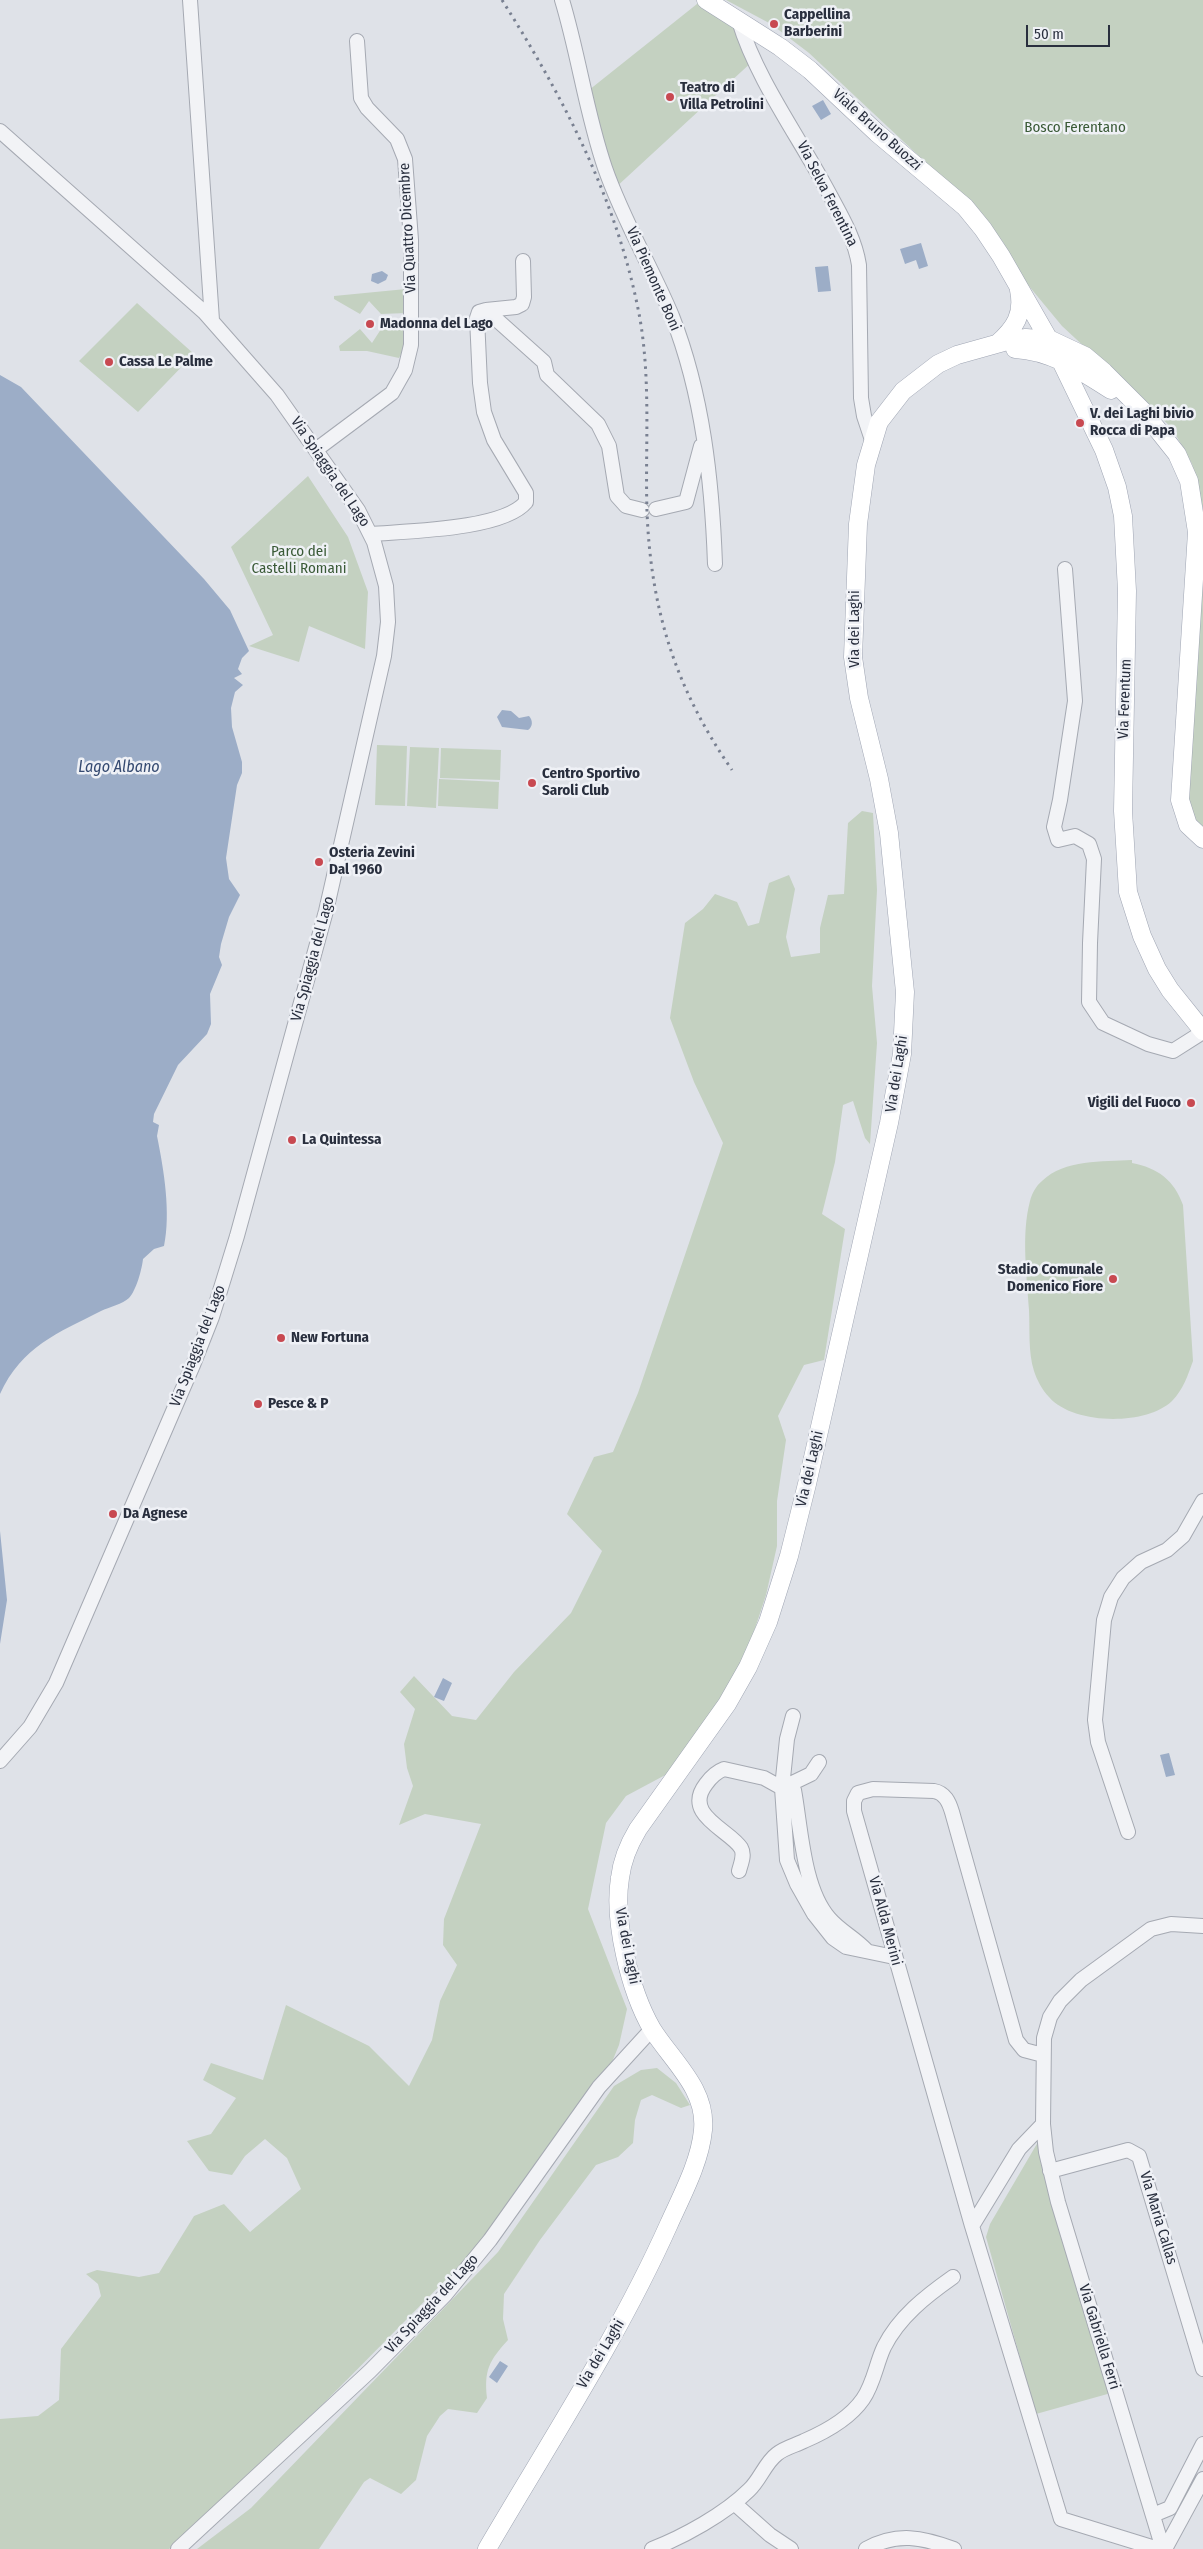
<!DOCTYPE html>
<style>
body{margin:0}
#map{position:relative;width:1203px;height:2549px;overflow:hidden;background:#dfe2e8;font-family:"Fira Sans Condensed",sans-serif}
canvas{display:block}
.scale{position:absolute;left:1026px;top:25px;width:84px;height:22px;box-sizing:border-box;border:2px solid #292f3e;border-top:0;padding-left:6px;font-size:15px;line-height:18px;white-space:nowrap;color:#292f3e;-webkit-text-stroke:4px #eff1f6;paint-order:stroke}
</style>
<div id="map">
<canvas width="1203" height="2549"></canvas>
<div class="scale">50 m</div>
</div>
<script>
const g = document.querySelector('canvas').getContext('2d');
g.lineJoin = 'round';
function fillPath(path, color) {
  g.fillStyle = color;
  g.fill(path, 'evenodd');
}
function trace(path, color, width, dash) {
  g.strokeStyle = color;
  g.lineWidth = width;
  g.lineCap = dash ? 'butt' : 'round';
  g.setLineDash(dash || []);
  g.stroke(path);
}
function write(font, color, halo, rows, align = 'center') {
  g.font = font + ' "Fira Sans Condensed",sans-serif';
  g.lineWidth = 5;
  g.setLineDash([]);
  g.textBaseline = 'middle';
  g.strokeStyle = halo;
  g.fillStyle = color;
  for (const [text, x, y, turn = 0] of rows) {
    g.save();
    g.translate(x, y);
    g.rotate((+turn || 0) * Math.PI / 180);
    g.textAlign = isNaN(turn) ? turn : align;
    if (halo) g.strokeText(text, 0, 0);
    g.fillText(text, 0, 0);
    g.restore();
  }
}
fillPath(new Path2D(`
 M702 0 739 21 754 60 614 189 584 94Z
 M726 0H1203V834L1186 810 1202 551 1203 509 1192 464 1172 428 1062 326 1019 274 1003 242 983 216 809 53 771 24Z
 M406 289 407 313 381 314 369 301 360 314 334 299V296Z
 M137 303 194 354 138 412 79 361Z
 M406 325 404 348 399 358 367 351H340L339 346 360 329 372 343 383 326Z
 M308 476 348 537 368 592 365 649 309 626 299 662 249 646 273 635 231 547Z
 M377 745 407 746 405 806 375 805Z
 M410 747 439 748 436 808 407 806Z
 M441 748 501 750 500 780 440 778Z
 M439 779 499 782 498 809 438 806Z
 M862 811 873 813 877 890 872 986 877 1043 870 1144 865 1138 853 1101 843 1105 835 1162 822 1214 845 1229 824 1360 804 1365 778 1416 786 1440 777 1501V1546L766 1595 746 1656 714 1709 669 1773 626 1796 606 1823 588 1909 627 2009 619 2045 607 2074 486 2239 324 2403 172 2547 169 2549H0V2419L38 2416 59 2400 61 2349 101 2296 98 2284 86 2274 97 2270 139 2277 159 2273 194 2216 224 2204 250 2232 301 2189 287 2158 265 2139 245 2156 232 2175 209 2171 187 2141 211 2134 236 2098 203 2080 211 2063 263 2080 286 2005 369 2046 409 2086 432 2040 440 2001 457 1965 443 1945 444 1919 481 1824 425 1814 399 1825 413 1786 407 1768 404 1744 415 1709 400 1692 414 1676 452 1716 476 1720 514 1672 571 1613 602 1551 567 1514 594 1457 613 1452 638 1393 723 1143 694 1082 670 1018 685 923 703 909 715 894 737 902 748 926 759 923 769 883 789 875 795 889 786 937 791 957 820 953V928L828 895 844 894 848 823Z
 M1132 1160V1163C1158 1168 1174 1180 1183 1205L1193 1361C1188 1375 1183 1390 1172 1401 1146 1426 1073 1425 1049 1397 1042 1390 1037 1380 1034 1371 1028 1352 1030 1330 1029 1310 1027 1275 1021 1235 1030 1201 1032 1193 1036 1186 1042 1181 1065 1159 1102 1162 1132 1160Z
 M657 2068 676 2083 690 2105 681 2108 652 2095 641 2100 635 2120 633 2143 618 2157 596 2165 540 2240 504 2294 503 2319 508 2340C489 2361 484 2370 487 2398L477 2413 448 2409 440 2416 427 2436 416 2480 401 2494 370 2478 364 2482 319 2549H197L251 2508 498 2252 614 2086 641 2070Z
 M1038 2142 1111 2393 1036 2414 986 2237 990 2224Z`), '#c4d1c1');
fillPath(new Path2D(`
 M823 100 831 114 821 120 812 106Z
 M921 243 928 266 919 269 916 260 905 264 900 249Z
 M828 266 831 291 818 292 815 267Z
 M382 271 388 275 386 280 378 284 371 281 372 274Z
 M0 375 21 387 204 579 230 610 249 651 242 658 238 669 242 674 234 678 243 685 235 692 231 708 232 727 242 762V773L237 785 226 858 229 879 240 895 229 917 221 944 219 957 222 965 210 994 211 1024 207 1034 178 1065 154 1114 153 1122 159 1125 157 1136C164 1170 171 1213 164 1246L154 1249 143 1259C142 1269 136 1291 129 1298 123 1304 109 1307 101 1311 58 1333 22 1346 0 1394Z
 M502 710 511 711 519 718 529 716C533 720 533 727 528 730L502 727 497 717Z
 M0 1531 7 1600 0 1644Z
 M443 1678 452 1683 444 1701 434 1697Z
 M1169 1753 1175 1775 1166 1777 1160 1755Z
 M500 2361 508 2366 497 2383 489 2377Z`), '#9cadc7');
const minor = new Path2D(`
 M190 0 212 320
 M562 0C579 56 586 113 605 168 623 220 651 266 672 316 703 395 712 481 715 564
 M739 21C757 81 802 141 831 197 843 219 855 240 859 265L861 398 864 416 872 440
 M0 131 204 312 277 395 358 510 374 542 386 586 388 622 384 656 326 911 237 1236 212 1317 193 1365 56 1683 30 1727 0 1761
 M486 310 516 307 522 304 524 297 523 261
 M317 449 392 393 405 370 411 345V240L405 159 397 139 367 108 361 98 357 41
 M656 509 686 502 701 446
 M371 534C406 531 503 530 526 502V493L494 440 484 412 480 383 477 318 479 312 486 310 544 362 547 375 598 424 609 446 617 496 626 506 642 510
 M1065 569 1075 701 1060 800 1054 827 1058 840 1075 836 1089 844 1094 859 1090 943 1089 1002 1103 1023 1148 1044 1173 1051 1203 1032
 M782 1788 787 1739 793 1716
 M782 1788 811 1774 819 1762
 M794 1790C801 1828 803 1888 829 1918 840 1931 855 1938 866 1950
 M1128 1832 1098 1742 1095 1720 1104 1620 1111 1597 1123 1578 1141 1562 1167 1550 1183 1536 1203 1501
 M739 1871C741 1863 745 1855 741 1848 730 1830 682 1815 706 1784 711 1777 716 1772 724 1769L764 1778 782 1788 787 1860 797 1884 814 1914 833 1938 846 1947 894 1957
 M1043 2055 1024 2050 1016 2040 952 1812C949 1802 945 1793 934 1791L873 1789 858 1793 854 1801V1811L972 2226 1019 2149 1043 2124 1044 2038 1050 2017 1060 2001 1081 1980 1151 1929 1171 1924 1203 1926
 M1043 2124 1046 2152 1058 2202 1163 2549
 M1050 2171 1128 2150 1139 2156 1203 2369
 M972 2226 1061 2519 1158 2549
 M734 2503 770 2535 791 2549
 M1153 2515 1170 2508 1203 2444
 M178 2549 370 2371 445 2295 490 2240 599 2087 652 2029
 M652 2549C683 2537 725 2514 749 2490 760 2480 765 2463 777 2454 784 2448 796 2445 804 2441 825 2432 850 2418 863 2399 874 2383 876 2364 884 2347 899 2317 926 2296 953 2277
 M866 2549C897 2532 922 2537 954 2549
 M1165 2549 1203 2479`);
const major = new Path2D(`
 M706 0 780 47 810 70 877 133 965 207 983 229 1001 256 1060 359 1104 450 1117 487 1123 516 1127 591 1123 811 1128 892 1142 936 1157 969 1170 990 1203 1031
 M998 343C1015 328 1024 314 1019 290
 M1015 349C1052 351 1081 371 1111 390
 M487 2549C549 2443 619 2336 669 2224 682 2195 700 2162 703 2130 707 2089 672 2061 652 2029 630 1991 613 1921 620 1878 622 1860 629 1844 638 1829L727 1704 748 1667 768 1622 789 1556 807 1484 889 1123 902 1054 905 992 889 833 879 779 859 698 853 657 858 524 866 465 879 422 903 391 938 364 957 355 1007 341 1026 338 1051 340 1085 356 1104 372 1142 410 1177 454 1189 481 1197 532 1180 800 1188 825 1203 839`);
trace(minor, '#a5a9b2', 16);
trace(major, '#9fa5b3', 19);
trace(minor, '#f2f3f6', 14);
trace(major, '#fff', 18);
trace(new Path2D(`
 M502 0C564 98 619 204 640 319 651 383 645 448 647 512 651 611 676 689 732 770`), '#798091', 3, [2.5, 5]);
for (const [x, y, r, color] of [
 [774,24,5,"#c84951"],
 [670,97,5,"#c84951"],
 [370,324,5,"#c84951"],
 [109,362,5,"#c84951"],
 [1080,423,5,"#c84951"],
 [532,783,5,"#c84951"],
 [319,862,5,"#c84951"],
 [1191,1103,5,"#c84951"],
 [292,1140,5,"#c84951"],
 [1113,1279,5,"#c84951"],
 [281,1338,5,"#c84951"],
 [258,1404,5,"#c84951"],
 [113,1514,5,"#c84951"]
]) {
  const dot = new Path2D();
  dot.arc(x, y, r, 0, 2 * Math.PI);
  g.fillStyle = color;
  g.fill(dot);
  trace(dot, '#eff1f6', 2);
}
write('bold 15px', '#292f3e', '#eff1f6', [
 ["Cappellina",784,15],
 ["Barberini",784,32],
 ["Teatro di",680,88],
 ["Villa Petrolini",680,105],
 ["Madonna del Lago",380,324],
 ["Cassa Le Palme",119,362],
 ["V. dei Laghi bivio",1090,414],
 ["Rocca di Papa",1090,431],
 ["Centro Sportivo",542,774],
 ["Saroli Club",542,791],
 ["Osteria Zevini",329,853],
 ["Dal 1960",329,870],
 ["Vigili del Fuoco",1181,1103,"right"],
 ["La Quintessa",302,1140],
 ["Stadio Comunale",1103,1270,"right"],
 ["Domenico Fiore",1103,1287,"right"],
 ["New Fortuna",291,1338],
 ["Pesce & P",268,1404],
 ["Da Agnese",123,1514]
], 'left');
write('15px', '#3a5a37', '#eff1f6', [
 ["Bosco Ferentano",1075,128],
 ["Parco dei",299,552],
 ["Castelli Romani",299,569]
]);
write('15px', '#292f3e', '#eff1f6', [
 ["Viale Bruno Buozzi",877,130,42],
 ["Via Selva Ferentina",827,194,63],
 ["Via Quattro Dicembre",408,228,-93],
 ["Via Piemonte Boni",653,279,66],
 ["Via Spiaggia del Lago",330,472,56],
 ["Via dei Laghi",855,629,-90],
 ["Via Ferentum",1125,699,-88],
 ["Via Spiaggia del Lago",313,959,-75],
 ["Via dei Laghi",897,1074,-81],
 ["Via Spiaggia del Lago",198,1346,-69],
 ["Via dei Laghi",810,1469,-77],
 ["Via Alda Merini",885,1921,75],
 ["Via dei Laghi",627,1946,79],
 ["Via Maria Callas",1158,2218,73],
 ["Via Spiaggia del Lago",432,2304,-47],
 ["Via Gabriella Ferri",1099,2337,73],
 ["Via dei Laghi",601,2354,-59]
]);
write('italic 16px', '#354a71', '#eff1f6', [
 ["Lago Albano",119,768]
]);
</script>
